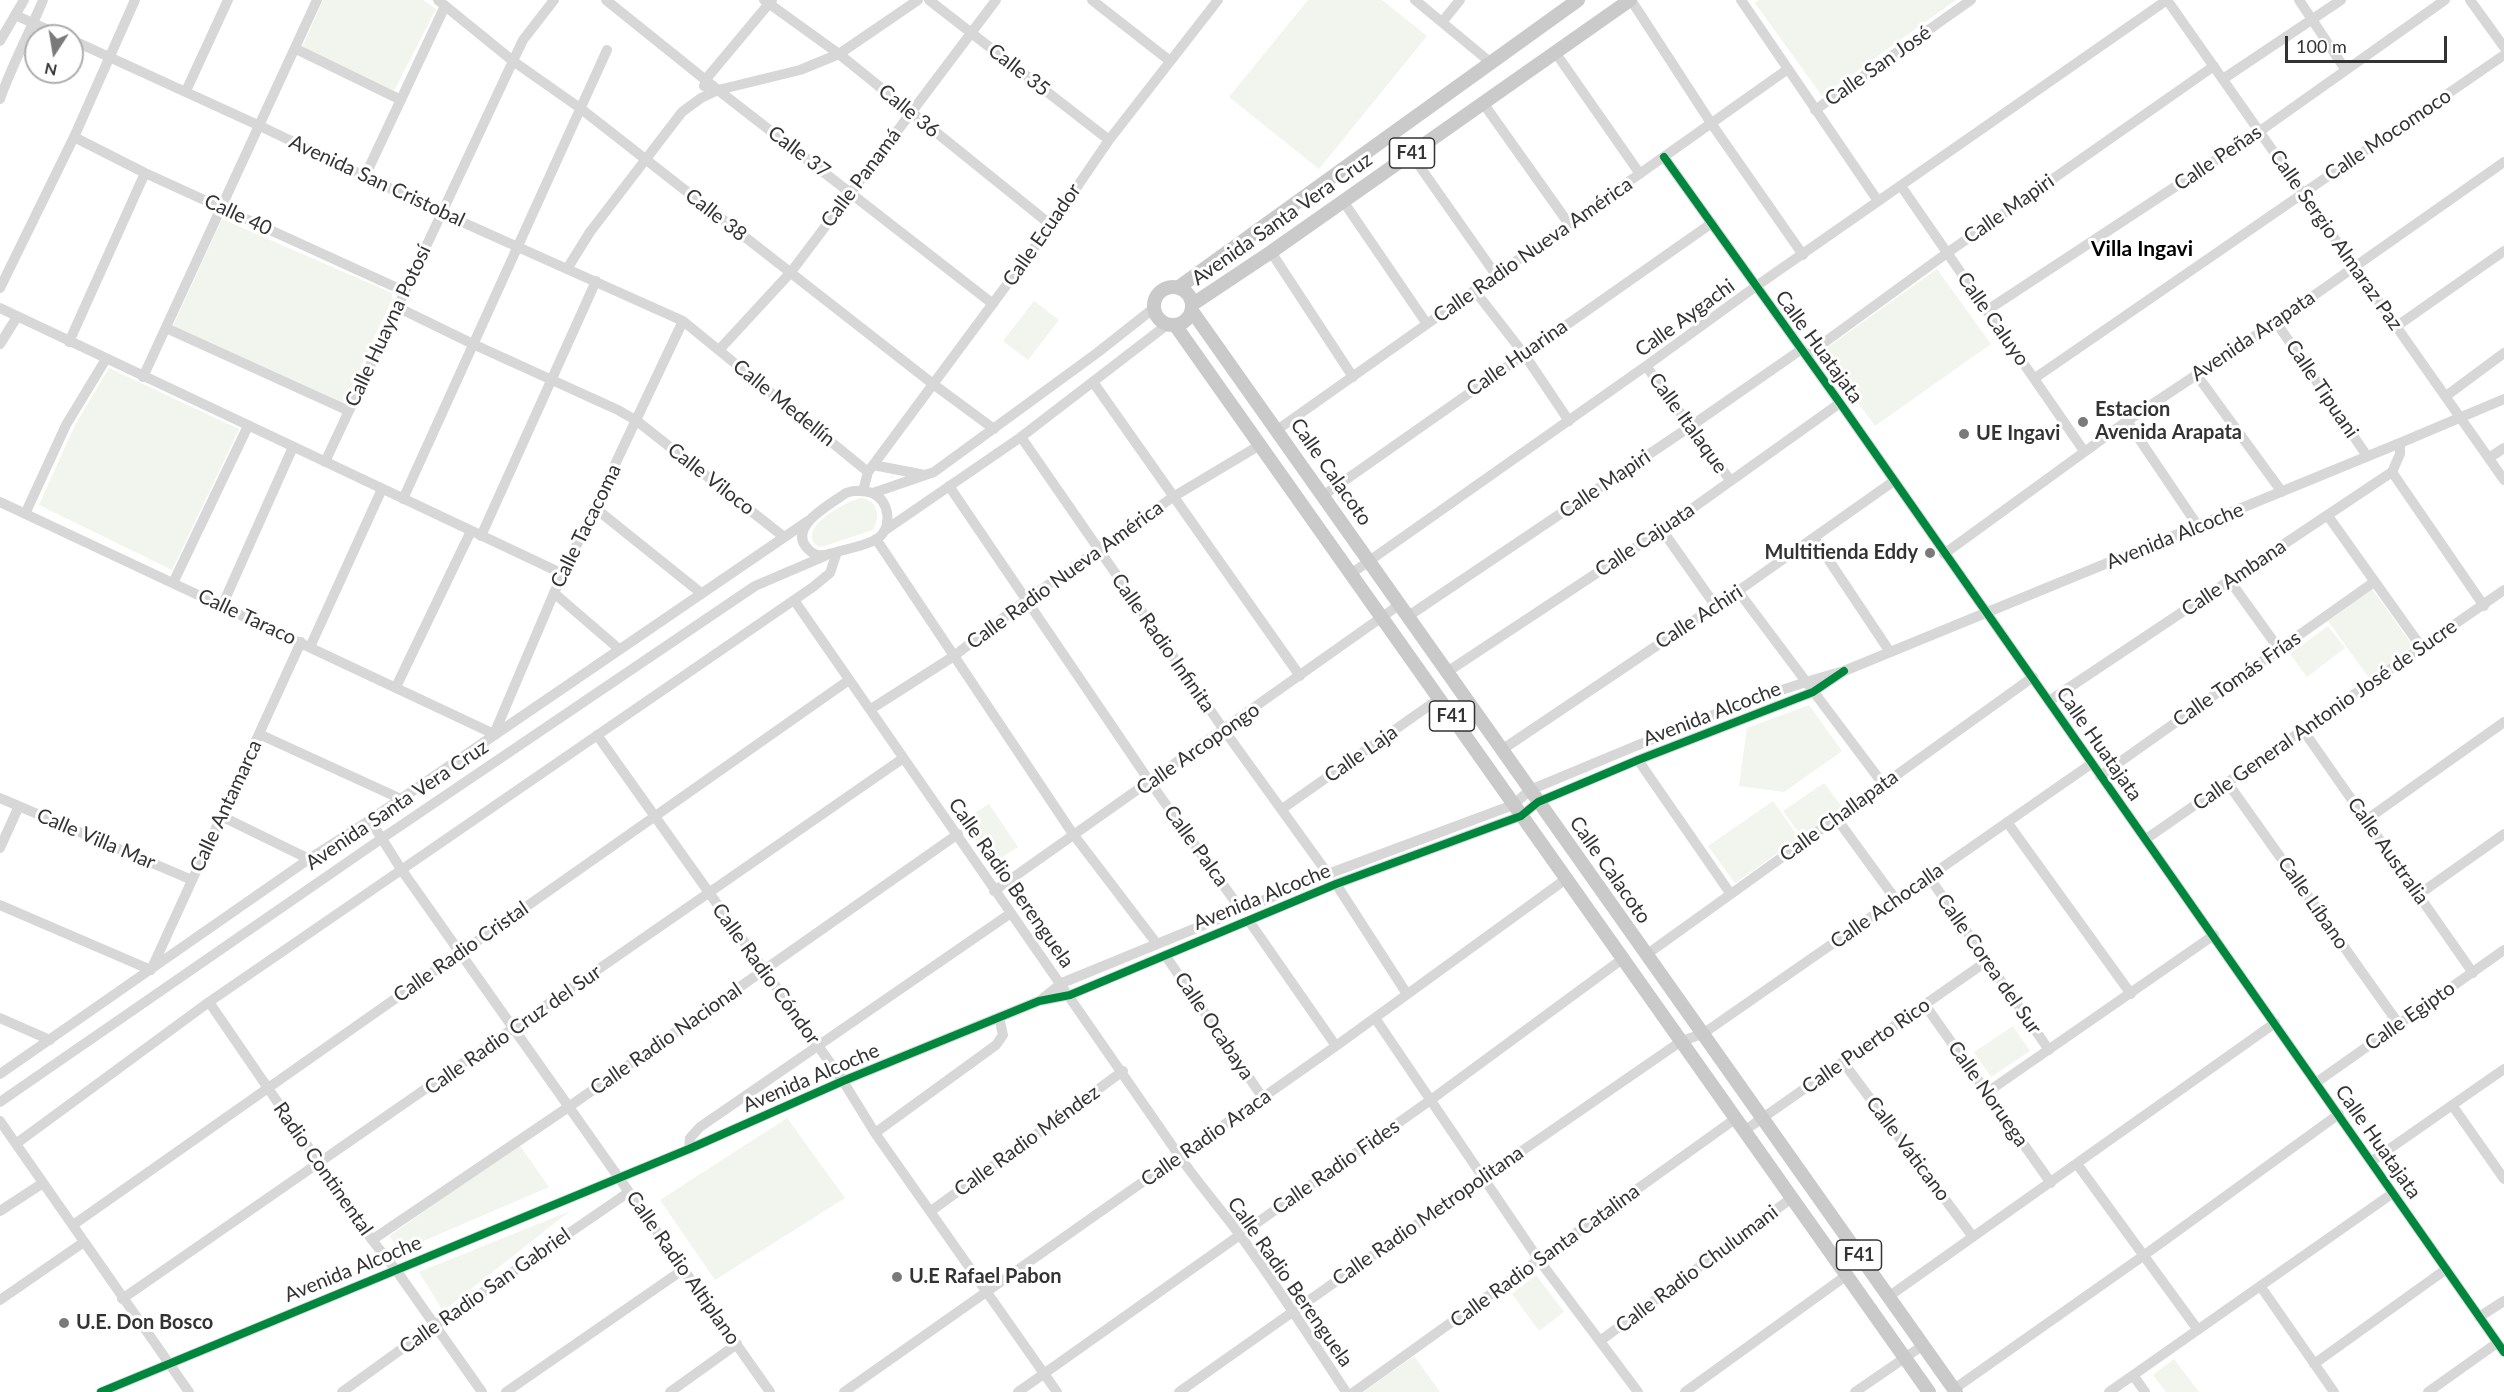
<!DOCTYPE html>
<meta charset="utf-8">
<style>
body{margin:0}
#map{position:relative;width:2504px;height:1392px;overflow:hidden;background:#fff;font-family:Lato,sans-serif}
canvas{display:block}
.north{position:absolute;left:24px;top:24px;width:60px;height:60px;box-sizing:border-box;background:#fff;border:2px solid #adadad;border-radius:50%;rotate:192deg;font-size:16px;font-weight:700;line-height:24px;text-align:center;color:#333}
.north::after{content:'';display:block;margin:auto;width:21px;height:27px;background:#7a7a7a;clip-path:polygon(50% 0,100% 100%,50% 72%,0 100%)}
.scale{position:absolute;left:2285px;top:36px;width:162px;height:27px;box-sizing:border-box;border:3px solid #333;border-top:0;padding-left:8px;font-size:18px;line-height:21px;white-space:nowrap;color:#333;-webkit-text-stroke:4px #fff;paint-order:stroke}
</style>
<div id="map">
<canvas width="2504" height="1392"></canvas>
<div class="north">N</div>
<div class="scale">100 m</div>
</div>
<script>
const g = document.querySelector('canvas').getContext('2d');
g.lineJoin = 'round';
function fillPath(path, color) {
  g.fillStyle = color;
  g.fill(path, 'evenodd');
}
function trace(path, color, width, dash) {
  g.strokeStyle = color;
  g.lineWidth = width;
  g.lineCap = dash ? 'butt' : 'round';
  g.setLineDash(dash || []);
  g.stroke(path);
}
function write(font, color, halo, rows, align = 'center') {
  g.font = font + ' Lato,sans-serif';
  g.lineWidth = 6;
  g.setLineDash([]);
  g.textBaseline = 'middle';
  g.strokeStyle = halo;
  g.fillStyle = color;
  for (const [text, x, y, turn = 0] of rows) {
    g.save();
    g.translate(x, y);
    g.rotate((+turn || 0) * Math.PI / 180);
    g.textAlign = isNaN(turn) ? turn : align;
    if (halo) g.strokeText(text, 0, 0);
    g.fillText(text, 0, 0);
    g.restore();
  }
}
fillPath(new Path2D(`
 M323 0H423L436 9 394 91 302 48Z
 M1308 0H1382L1427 36 1319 169 1229 97Z
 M1759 0H1956L1822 96 1755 3Z
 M222 219 392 293V299L344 403 173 326Z
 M1937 269 1991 344 1875 426 1821 352Z
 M1034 301 1059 320 1028 360 1003 341Z
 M109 368 239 429 172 570 39 505 75 425Z
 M862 498C879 502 880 517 873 530L824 546 819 547C792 530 849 499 862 498Z
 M2372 589 2413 646 2369 678 2328 621Z
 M2328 626 2345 648 2307 677 2290 654Z
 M1809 705 1842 751 1784 792 1739 786 1747 728Z
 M1824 783 1843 808 1802 837 1783 811Z
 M1773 801 1799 838 1735 883 1708 846Z
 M989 804 1018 847 991 864 962 821Z
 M2013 1026 2030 1051 1991 1077 1974 1052Z
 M787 1118 845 1198 715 1280 660 1200Z
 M518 1143 549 1187 400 1251 390 1236Z
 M570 1211 443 1311 419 1272Z
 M1536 1275 1564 1312 1539 1331 1512 1294Z
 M1414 1356 1440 1392H1363Z
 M2174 1359 2199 1392H2166L2153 1375Z`), '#f1f5ed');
trace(new Path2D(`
 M438 0 513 61 580 108 933 384 994 429
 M606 0 718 90 993 304
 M764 0 839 54 1051 225
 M929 0 1109 140
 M1092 0 1170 61
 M1415 0 1490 62
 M1631 0 1711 123 1803 255
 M1741 0 1878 201
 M2167 0 2504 480
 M2299 0 2345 69
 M2470 0 2504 47
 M15 15 62 36
 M1442 22 1460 0
 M72 40 260 126 442 213 683 321 868 472 863 491
 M0 41 24 0
 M296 49 399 99
 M1555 52 1640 174
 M2223 79 2341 0
 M704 86 706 79 772 0
 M186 91 228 0
 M0 99C12 65 29 34 43 0
 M1483 103 1569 224
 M1815 110 1971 0
 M74 137 145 173 404 291
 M1411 154 1496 275
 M1664 157 1840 403 2504 1352
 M365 176 445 6
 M1901 186 2084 451
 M1343 201 1427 324
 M1271 252 1353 377
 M567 269 590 232 682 112 701 98 718 90 800 70 839 54 918 0
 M0 288 74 137 135 0
 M1475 291 1524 354 1569 421
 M397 307 475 345 618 410 637 421 784 537
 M0 308 563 574
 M1986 311 2260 131 2445 0
 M2276 322 2367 456
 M2397 326 2504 251
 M166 328 349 411
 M69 342 145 173
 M0 344 17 317
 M719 350 791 272 996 0
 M1807 355 1947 253 2214 66
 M1646 366 1730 480
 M2196 374 2282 492
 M143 377 317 0
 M2035 378 2504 55
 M1093 382 1300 676
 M2446 396 2504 353
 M2127 421 2198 526
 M1277 430 1788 69
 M1021 437 1224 730 1328 874
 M2489 458 2504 448
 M325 462 513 61 523 40 554 0
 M873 465 925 475
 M868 472 1051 225 1109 140 1218 0
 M2392 472 2484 606
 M949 486 1150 782 1241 910
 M853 491C859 491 866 490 872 493 890 500 893 528 877 539 865 546 846 549 833 553 823 556 815 557 808 549 786 527 831 504 846 493Z
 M873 493 934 472 1097 353 1154 308
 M1324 495 1712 223
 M403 499 607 50
 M0 502 494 734 554 593 683 321
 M595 508 701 593
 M25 514 66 425 106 359
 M2328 516 2422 648
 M1662 530 1715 605
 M884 531 1021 437 1168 324
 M481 536 596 281
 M1814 538 1890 652
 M876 539 1073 834 1157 944
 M1944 554 2127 421 2276 322 2504 162
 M1352 573 1646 366 1755 287 2167 0
 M2230 581 2279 649
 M173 583 248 426
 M1738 591 1883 784
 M554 593 619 649
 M794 600C922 785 1051 969 1178 1154 1197 1182 1220 1208 1240 1235 1277 1286 1311 1339 1346 1392
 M222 606 293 447
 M1407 617 1691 426 1802 349
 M310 647 382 489
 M1447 672 1662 530 1840 403
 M396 687 471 531
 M2049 701 2392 472 2400 454V443
 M871 709 954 656 1025 601 1173 497 1260 445
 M2303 730 2473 973
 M259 734 401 799
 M597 735 843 1081 875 1133 1057 1392
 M1503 749 1738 591 1894 481
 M1638 760 1730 893
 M2100 776 2374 582
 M2227 782 2398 1023
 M0 798 192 880
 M1282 809 1440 698
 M221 816 309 859
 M1837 819 1896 900
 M370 820 401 869 770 1392
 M2366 820 2504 722
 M2007 822 2131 994
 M2146 839 2504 590
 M0 848 19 806
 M1929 877 2049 1050
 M1336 884 1407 994
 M994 891 1399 605
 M2418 895 2504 834
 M0 905 151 970 301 642
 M1249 921 1336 1046
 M1165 955 1263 1098
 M1646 955 2033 677
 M1042 999 1062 983 1328 874 1513 805 1530 790C1633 748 1737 700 1844 671L2400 443 2504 399
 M209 1002 372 1240 396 1270 482 1392
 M1925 1005 2051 1183
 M0 1018 50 1040
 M1375 1018 1539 1260 1638 1392
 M1843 1062 1973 1237
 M0 1074 309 859 370 820 808 521
 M2317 1082 2504 950
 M1986 1093 2214 935
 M0 1102 381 839 755 586 825 556
 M2452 1105 2504 1179
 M0 1121 189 1392
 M1744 1131 1987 961
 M875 1133 996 1045 1003 1035 999 1017
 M17 1143 209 1002 813 587 830 573 837 552
 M689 1149 690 1138 700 1127 1011 913
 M2372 1161 2504 1069
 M2077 1164 2198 1330
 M0 1211 43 1183
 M931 1211 1123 1071
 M73 1225 849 680
 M372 1240 570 1106 958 834
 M2261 1287 2334 1392
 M1888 1297 2275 1023
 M122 1299 902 759
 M0 1300 84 1242
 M2479 1317 2504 1301
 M1600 1341 1793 1197
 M2314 1364 2445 1270
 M2133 1375 2145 1392
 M1954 1389 2143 1256 2339 1114
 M101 1392 689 1149 843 1081 1039 1001 1070 995 1336 884 1521 816 1538 802 1638 760 1813 692 1844 671
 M342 1392 435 1325 629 1192
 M506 1392 684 1269
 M670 1392 737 1344
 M844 1392 1336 1046 1566 879
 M1018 1392 1432 1099 1621 960
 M1179 1392 1484 1177 1680 1042 1704 1033 2091 764
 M1354 1392 1735 1119
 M1685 1392 1847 1275
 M1855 1392 1922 1346
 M2109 1392 2393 1193
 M2428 1392 2497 1343`), '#d7d7d7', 10);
trace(new Path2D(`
 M1154 306a19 19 0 1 1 38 0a19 19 0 1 1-38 0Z
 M1179 287 1578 0
 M1193 304 1271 252 1630 0
 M1192 311 1956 1392
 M1175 325 1929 1392`), '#cacaca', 14);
trace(new Path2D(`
 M1664 157 1840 403 2504 1352
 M101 1392 689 1149 843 1081 1039 1001 1070 995 1336 884 1521 816 1538 802 1638 760 1813 692 1844 671`), '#00873e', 8);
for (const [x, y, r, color] of [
 [2083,422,6,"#7a7a7a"],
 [1964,434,6,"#7a7a7a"],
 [1930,553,6,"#7a7a7a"],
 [897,1277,6,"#7a7a7a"],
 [64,1323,6,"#7a7a7a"]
]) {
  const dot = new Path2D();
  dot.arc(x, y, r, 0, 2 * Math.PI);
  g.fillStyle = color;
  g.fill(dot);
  trace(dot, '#fff', 2);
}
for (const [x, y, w] of [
 [1412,153,45],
 [1452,716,45],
 [1859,1255,45]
]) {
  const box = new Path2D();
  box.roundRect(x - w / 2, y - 15, w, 30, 4.5);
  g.fillStyle = '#fff';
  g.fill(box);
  trace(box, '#333', 1.5);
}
write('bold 18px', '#333', null, [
 ["F41",1412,153],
 ["F41",1452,716],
 ["F41",1859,1255]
]);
write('20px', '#333', '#fff', [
 ["Calle San José",1878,66,-35],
 ["Calle 35",1019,70,38],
 ["Calle 36",909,111,39],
 ["Calle Mocomoco",2388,135,-34],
 ["Calle 37",799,152,37],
 ["Calle Peñas",2218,158,-34],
 ["Calle Panamá",861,178,-53],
 ["Avenida San Cristobal",377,181,25],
 ["Calle Mapiri",2009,209,-35],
 ["Calle 40",238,215,25],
 ["Calle 38",716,215,38],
 ["Avenida Santa Vera Cruz",1282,219,-35],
 ["Calle Ecuador",1042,235,-55],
 ["Calle Sergio Almaraz Paz",2336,240,55],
 ["Calle Radio Nueva América",1533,250,-35],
 ["Calle Aygachi",1685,318,-36],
 ["Calle Caluyo",1993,319,55],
 ["Calle Huayna Potosí",388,326,-65],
 ["Avenida Arapata",2253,336,-34],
 ["Calle Huatajata",1819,347,54],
 ["Calle Huarina",1517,358,-35],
 ["Calle Tipuani",2322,389,56],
 ["Calle Medellín",784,403,39],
 ["Calle Italaque",1688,423,54],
 ["Calle Calacoto",1331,472,55],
 ["Calle Viloco",711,479,38],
 ["Calle Mapiri",1605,484,-34],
 ["Calle Tacacoma",586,526,-64],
 ["Avenida Alcoche",2175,536,-22],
 ["Calle Cajuata",1645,540,-34],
 ["Calle Radio Nueva América",1065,575,-36],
 ["Calle Ambana",2234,578,-34],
 ["Calle Taraco",247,617,25],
 ["Calle Achiri",1699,617,-33],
 ["Calle Radio Infinita",1163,643,55],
 ["Calle Tomás Frías",2237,679,-35],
 ["Avenida Alcoche",1712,714,-21],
 ["Calle General Antonio José de Sucre",2325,715,-35],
 ["Calle Huatajata",2099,744,55],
 ["Calle Arcopongo",1198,749,-35],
 ["Calle Laja",1361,754,-35],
 ["Avenida Santa Vera Cruz",397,805,-34],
 ["Calle Antamarca",226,806,-65],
 ["Calle Challapata",1839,816,-36],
 ["Calle Villa Mar",96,839,23],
 ["Calle Palca",1196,846,54],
 ["Calle Australia",2388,851,55],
 ["Calle Calacoto",1610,870,55],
 ["Calle Radio Berenguela",1011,883,55],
 ["Avenida Alcoche",1262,897,-22],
 ["Calle Líbano",2313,903,55],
 ["Calle Achocalla",1887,906,-35],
 ["Calle Radio Cristal",461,952,-35],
 ["Calle Corea del Sur",1989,964,55],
 ["Calle Radio Cóndor",766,974,54],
 ["Calle Egipto",2410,1016,-35],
 ["Calle Ocabaya",1214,1026,56],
 ["Calle Radio Cruz del Sur",513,1030,-35],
 ["Calle Radio Nacional",666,1039,-35],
 ["Calle Puerto Rico",1866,1046,-35],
 ["Avenida Alcoche",811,1078,-23],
 ["Calle Noruega",1988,1094,55],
 ["Calle Radio Araca",1206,1138,-35],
 ["Calle Radio Méndez",1027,1141,-36],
 ["Calle Huatajata",2378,1142,55],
 ["Calle Vaticano",1908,1149,53],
 ["Calle Radio Fides",1336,1167,-35],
 ["Radio Continental",323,1169,55],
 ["Calle Radio Metropolitana",1428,1216,-35],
 ["Calle Radio Santa Catalina",1545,1256,-36],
 ["Calle Radio Altiplano",683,1268,55],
 ["Avenida Alcoche",353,1269,-22],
 ["Calle Radio Chulumani",1697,1269,-37],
 ["Calle Radio Berenguela",1290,1282,55],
 ["Calle Radio San Gabriel",485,1291,-35]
]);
write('bold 20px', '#333', '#fff', [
 ["Estacion",2095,410],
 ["Avenida Arapata",2095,433],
 ["UE Ingavi",1976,434],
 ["Multitienda Eddy",1918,553,"right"],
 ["U.E Rafael Pabon",909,1277],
 ["U.E. Don Bosco",76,1323]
], 'left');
write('bold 21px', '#000', '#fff', [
 ["Villa Ingavi",2142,249]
]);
</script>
